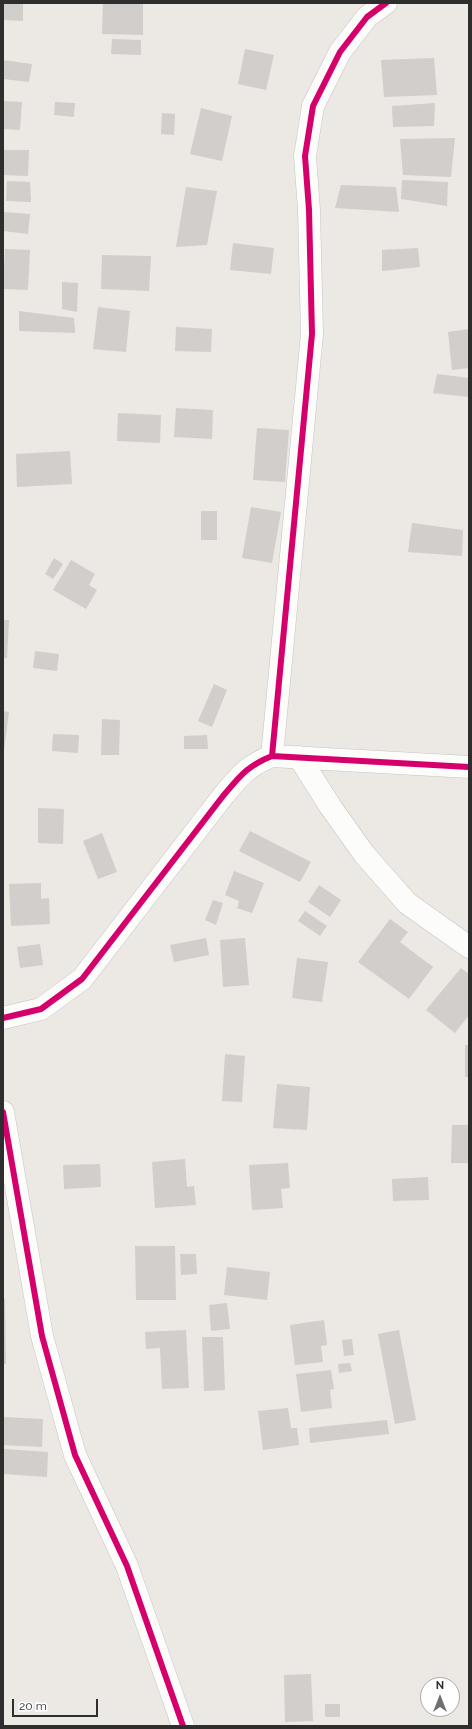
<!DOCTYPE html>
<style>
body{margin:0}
#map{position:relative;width:472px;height:1729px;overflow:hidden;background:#ece8e4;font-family:Raleway,sans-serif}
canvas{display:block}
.frame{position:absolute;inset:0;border:4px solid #2e2e2e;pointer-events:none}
.north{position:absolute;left:420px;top:1677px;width:40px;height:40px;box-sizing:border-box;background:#fff;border:1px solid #ababab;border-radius:50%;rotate:0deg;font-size:11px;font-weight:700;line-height:16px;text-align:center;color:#2e2e2e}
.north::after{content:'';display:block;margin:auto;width:14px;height:18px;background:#706f6e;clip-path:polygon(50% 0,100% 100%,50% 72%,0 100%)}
.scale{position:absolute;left:12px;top:1699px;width:86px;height:18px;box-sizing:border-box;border:2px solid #2e2e2e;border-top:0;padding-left:5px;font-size:12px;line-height:14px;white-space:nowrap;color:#2e2e2e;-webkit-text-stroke:3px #fff;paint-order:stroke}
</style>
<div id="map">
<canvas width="472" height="1729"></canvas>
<div class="frame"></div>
<div class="north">N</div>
<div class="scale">20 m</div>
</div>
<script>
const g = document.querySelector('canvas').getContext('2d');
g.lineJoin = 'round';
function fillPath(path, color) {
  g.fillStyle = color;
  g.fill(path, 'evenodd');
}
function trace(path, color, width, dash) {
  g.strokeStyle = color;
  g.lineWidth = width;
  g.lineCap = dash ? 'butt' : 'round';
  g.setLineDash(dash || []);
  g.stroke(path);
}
fillPath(new Path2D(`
 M3 3H23V21L3 20Z
 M103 3H143V35L102 34Z
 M112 39 141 40V55L111 54Z
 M245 49 274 55 266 90 238 84Z
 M434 58 437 95 384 97 381 60Z
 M3 60 32 64 29 82 3 79Z
 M3 101 22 102 20 130 3 129Z
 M55 102 75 103 74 117 54 115Z
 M435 103 434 126 393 127 392 106Z
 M201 108 232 116 222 161 190 154Z
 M162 113 175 114 174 135 161 134Z
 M455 138 451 177 403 175 400 139Z
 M3 150H29L28 176 3 175Z
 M402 180 448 182 447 206 401 199Z
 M7 181 30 182 31 202 6 201Z
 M341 185 396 187 399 212 335 208Z
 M186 187 217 191 207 245 176 247Z
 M3 212 30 214 28 234 3 231Z
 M233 243 274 248 271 274 230 270Z
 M418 248 420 267 382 271V250Z
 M5 249 30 250 28 290 3 289Z
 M102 255 151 256 149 291 101 289Z
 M62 282 78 283 77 312 62 309Z
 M98 307 130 311 126 352 93 349Z
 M19 311 74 318 75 333 19 331Z
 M176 327 212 329 211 352 175 351Z
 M469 329V368L452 370 448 332Z
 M437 374 469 378V397L433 393Z
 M176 408 213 410 212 439 174 437Z
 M118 413 161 415 160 443 117 441Z
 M257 428 289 430 285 482 253 480Z
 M70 451 72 484 17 487 16 454Z
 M251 507 281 512 272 563 242 558Z
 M201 511H217V540H201Z
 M412 523 463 530 462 556 408 552Z
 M54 558 63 564 53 579 45 574Z
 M71 560 95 574 89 585 97 590 86 609 53 590Z
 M3 620H9L7 658H3Z
 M35 651 59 654 57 671 33 668Z
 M214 684 227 690 212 727 198 721Z
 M3 711 9 712 4 750H3Z
 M102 719 120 720 119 755H101Z
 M53 734 79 735 78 753 52 751Z
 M207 735 208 749H184V736Z
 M38 808 64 809 63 844 38 843Z
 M250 831 311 862 300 882 239 851Z
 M102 833 117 872 98 879 83 841Z
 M234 871 264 883 252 913 237 908 239 901 225 895Z
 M41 883V899L49 898 50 924 11 926 9 884Z
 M319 885 341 900 330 917 308 902Z
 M213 900 223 903 216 925 205 920Z
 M305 911 327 926 320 936 298 921Z
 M390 919 408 932 400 942 433 967 409 999 358 962Z
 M206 938 209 955 174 962 170 945Z
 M245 938 249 985 223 987 220 940Z
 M40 944 43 965 20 968 17 947Z
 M297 958 328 962 322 1002 292 998Z
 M461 968 469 974V1015L455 1033 426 1010Z
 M465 1045H469V1077H465Z
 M225 1054 245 1056 242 1102 222 1101Z
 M277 1084 310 1087 307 1130 273 1128Z
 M452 1125H469V1163H451Z
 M185 1159 187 1187 194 1186 196 1205 155 1208 152 1162Z
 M288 1163 290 1188 281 1189 283 1208 252 1210 249 1165Z
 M100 1164 101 1187 64 1189 63 1165Z
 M428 1177 429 1200 393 1201 392 1179Z
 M135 1246H175L176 1300H136Z
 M180 1254H196L197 1274 181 1275Z
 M227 1267 270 1272 267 1300 224 1295Z
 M3 1299H5L6 1364H3Z
 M227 1303 230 1329 211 1331 209 1305Z
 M324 1320 327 1345 321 1346 323 1362 295 1365 290 1325Z
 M186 1330 189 1388 162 1389 160 1348 146 1349 145 1332Z
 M399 1330 416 1420 395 1424 378 1334Z
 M202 1337H223L225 1390 204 1391Z
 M352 1339 354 1355 344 1356 342 1340Z
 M350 1363 352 1371 339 1373 338 1364Z
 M331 1370 334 1389 330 1390 332 1408 301 1412 296 1374Z
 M288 1408 291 1428H297L299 1445 263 1450 258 1411Z
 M4 1417 43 1419 42 1447 3 1445Z
 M387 1420 389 1434 310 1443 309 1428Z
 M3 1449 48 1452 47 1477 3 1474Z
 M311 1674 313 1721 285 1722 284 1675Z
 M325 1704H340V1717H325Z`), '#d1cecb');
const street = new Path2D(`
 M272 756 312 334 309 210 305 156 313 106 340 52 367 17 386 3
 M299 757 330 806 364 854 407 903 469 947
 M3 1018 41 1009 82 979 223 796C240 776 247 766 272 756L469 767
 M3 1112 42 1336 75 1455 127 1566 183 1726`);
trace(street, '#c5c4c5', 23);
trace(street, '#fcfcfb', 22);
trace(new Path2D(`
 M272 756 312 334 309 210 305 156 313 106 340 52 367 17 386 3
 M3 1018 41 1009 82 979 223 796C240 776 247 766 272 756L469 767
 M3 1112 42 1336 75 1455 127 1566 183 1726`), '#d6006c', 6);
</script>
